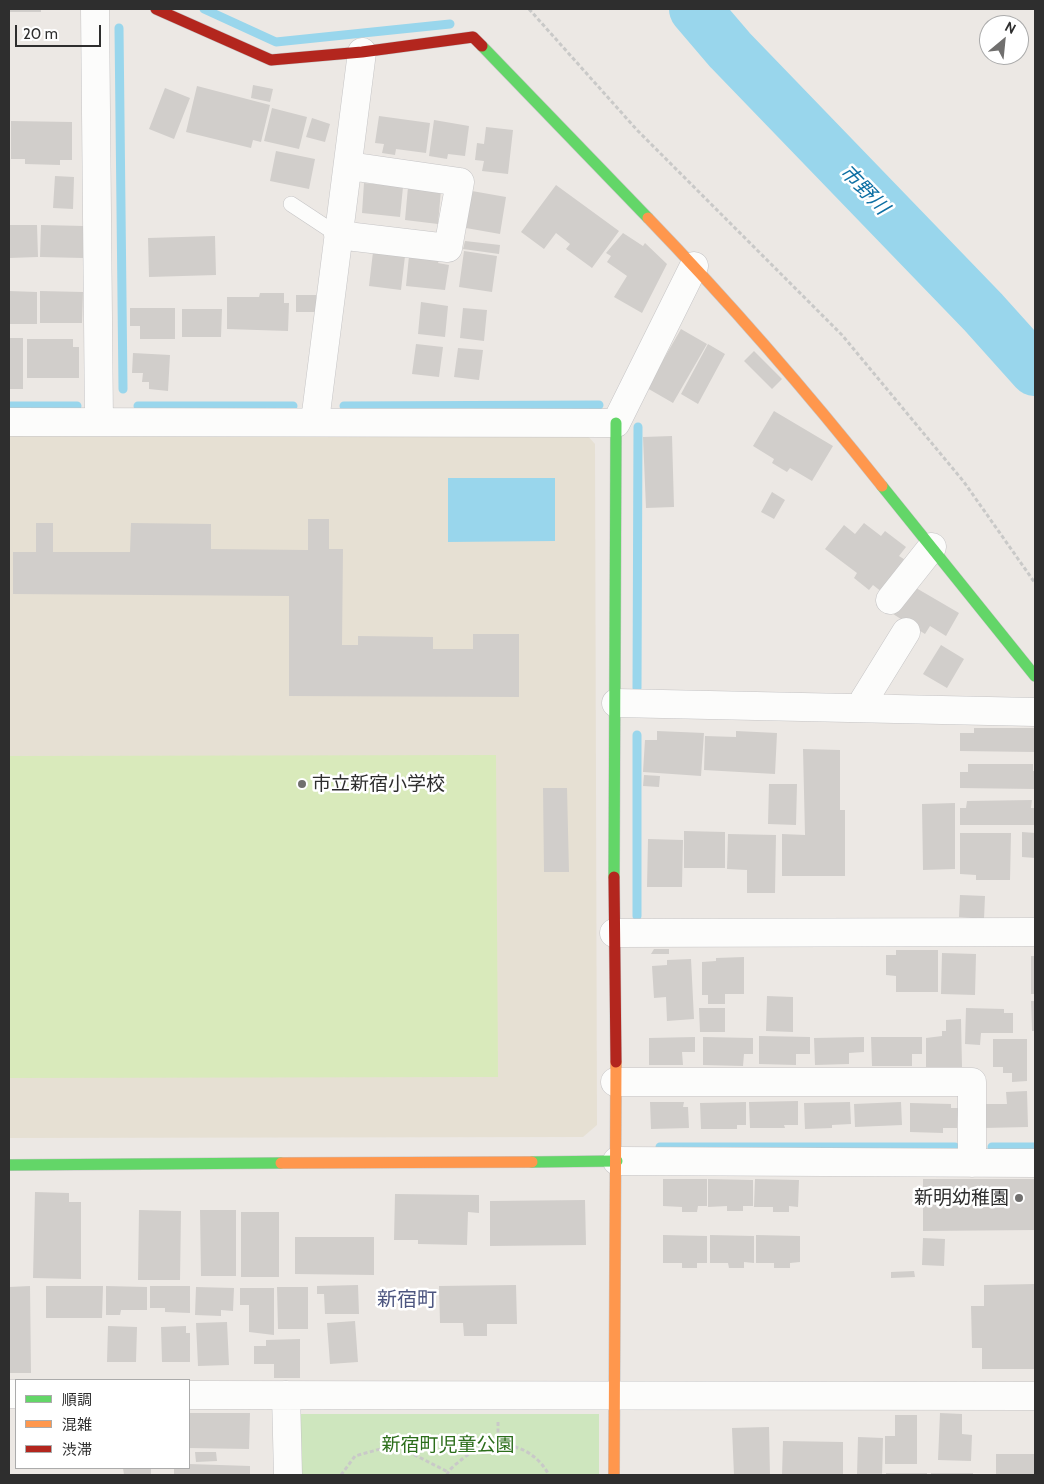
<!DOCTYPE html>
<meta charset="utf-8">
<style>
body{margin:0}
#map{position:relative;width:1044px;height:1484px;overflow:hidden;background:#ece8e4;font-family:Cabin,"Noto Sans JP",sans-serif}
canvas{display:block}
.frame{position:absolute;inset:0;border:10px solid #2e2e2e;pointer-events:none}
.legend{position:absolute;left:15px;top:1379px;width:175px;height:90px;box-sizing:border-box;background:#fff;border:1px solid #ababab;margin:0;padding:6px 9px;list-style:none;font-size:15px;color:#2e2e2e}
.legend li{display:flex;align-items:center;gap:10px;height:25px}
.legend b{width:25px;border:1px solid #ababab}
.north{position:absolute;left:979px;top:15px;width:50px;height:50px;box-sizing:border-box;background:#fff;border:1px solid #ababab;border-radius:50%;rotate:28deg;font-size:14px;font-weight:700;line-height:20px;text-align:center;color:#2e2e2e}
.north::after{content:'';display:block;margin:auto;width:18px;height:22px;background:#706f6e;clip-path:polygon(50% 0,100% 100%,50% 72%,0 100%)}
.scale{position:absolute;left:15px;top:25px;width:86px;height:22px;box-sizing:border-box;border:2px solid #2e2e2e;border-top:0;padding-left:6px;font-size:15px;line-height:18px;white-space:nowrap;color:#2e2e2e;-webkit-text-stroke:4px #fff;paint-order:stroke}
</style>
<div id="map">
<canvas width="1044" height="1484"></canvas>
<div class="frame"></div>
<ul class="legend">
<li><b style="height:6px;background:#63d668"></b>順調</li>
<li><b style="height:6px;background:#ff974d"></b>混雑</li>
<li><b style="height:6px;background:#b3261e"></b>渋滞</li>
</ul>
<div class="north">N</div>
<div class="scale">20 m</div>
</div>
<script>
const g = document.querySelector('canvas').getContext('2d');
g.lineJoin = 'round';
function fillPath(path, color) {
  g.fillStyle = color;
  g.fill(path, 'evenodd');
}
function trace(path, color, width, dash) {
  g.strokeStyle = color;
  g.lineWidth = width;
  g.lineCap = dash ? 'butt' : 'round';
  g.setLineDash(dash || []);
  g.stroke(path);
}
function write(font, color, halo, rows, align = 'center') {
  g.font = font + ' Cabin,"Noto Sans JP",sans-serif';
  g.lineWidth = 5;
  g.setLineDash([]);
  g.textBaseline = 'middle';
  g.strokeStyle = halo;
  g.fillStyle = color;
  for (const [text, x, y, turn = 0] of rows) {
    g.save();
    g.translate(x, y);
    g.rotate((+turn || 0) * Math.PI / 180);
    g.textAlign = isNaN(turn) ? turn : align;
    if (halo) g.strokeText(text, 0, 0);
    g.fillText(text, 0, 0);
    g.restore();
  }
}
fillPath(new Path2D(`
 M586 434 595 444 597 1125 583 1137 9 1138V436Z`), '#e6e0d3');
fillPath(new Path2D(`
 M298 1414H599V1475H298Z`), '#cee6be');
fillPath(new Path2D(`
 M496 755 498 1077 9 1078V756Z`), '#d9eabb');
fillPath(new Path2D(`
 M448 478H555V541L448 542Z`), '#99d6ec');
trace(new Path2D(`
 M204 9 276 42 450 24
 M119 28 123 389
 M9 406H77
 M138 406H293
 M344 406 599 405
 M637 688 638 427
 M637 735V916
 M660 1147H955
 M992 1147H1035`), '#99d6ec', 9);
trace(new Path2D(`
 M695 9 730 50 983 312 1035 370`), '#99d6ec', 52);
fillPath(new Path2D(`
 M9 9H41V12H9Z
 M253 85 273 89 270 102 251 98Z
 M197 86 270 105 261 142 253 140 251 148 186 132Z
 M165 88 190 98 174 139 149 129Z
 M272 108 307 117 299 149 264 141Z
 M379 116 430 123 426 153 396 149 395 155 382 153 384 144 375 143Z
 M312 118 330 124 325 142 306 137Z
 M434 120 469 126 465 156 448 154 447 159 429 156Z
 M11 121 72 122V160H60V165L25 164V159H11Z
 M486 127 513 130 508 174 482 171 484 161 475 160 477 143 484 144Z
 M276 151 315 159 309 189 270 181Z
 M55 176 74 177 73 209 53 208Z
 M364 183 403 187 400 217 362 213Z
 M556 185 619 231 592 268 566 249 570 244 556 233 544 249 521 232Z
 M408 187 441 190 438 224 405 220Z
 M472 191 506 197 500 234 466 228Z
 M9 225H37L38 257 9 258Z
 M41 225 84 226 83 258 40 257Z
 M623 233 643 246 645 243 667 264 642 313 614 297 627 276 607 262 611 256 606 253Z
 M215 236 216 275 149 277 148 238Z
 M465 241 500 245 499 254 463 249Z
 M464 251 497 256 492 292 459 287Z
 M373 252 405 256 401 290 369 286Z
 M409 256 439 260 438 263 449 265 445 290 406 286Z
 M9 291 37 292V324H9Z
 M40 291 83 292 82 323H40Z
 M260 293H284V303H289L288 331 227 329V297H259Z
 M296 295H316V312H296Z
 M421 302 448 306 445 337 418 334Z
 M130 308H175V339H140V326H130Z
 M463 308 487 310 484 341 460 338Z
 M182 309H222L221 337H182Z
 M681 329 707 344 673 403 647 388Z
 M9 338H23V389H9Z
 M27 339H73V347H79V378H27Z
 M416 344 443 347 439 377 412 374Z
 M708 344 725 354 698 404 681 394Z
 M458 348 483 350 479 380 454 377Z
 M754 351 782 379 772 389 744 361Z
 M133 353 170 355 168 391 149 389V382H142L143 373H132Z
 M774 411 833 446 812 481 790 468 787 472 772 463 774 459 753 446Z
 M672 436 674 507 646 508 643 437Z
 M772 492 785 500 774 519 761 512Z
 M308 519H329V549H343L342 645H358V636L433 637V649H473V634H519V697L289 696V596L13 594V552H36V523H53V552H130L131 523 211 524V549L308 550Z
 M864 523 881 536 885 531 906 547 899 556 907 561 887 596 873 585 869 590 854 578 857 573 825 549 844 525 855 534Z
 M911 585 959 613 946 636 930 626 925 634 893 614Z
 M941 645 964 659 947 688 923 674Z
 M974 728H1035V752L960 751V733H974Z
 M657 731 704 733 701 776 643 772 645 740H657Z
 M736 731 777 733 775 774 704 770 705 736 736 737Z
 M803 749 840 750V810H845V876H782V834L805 835Z
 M968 764H1033V771H1035V789L960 788V772H968Z
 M644 775 660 776 659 787 643 786Z
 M769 784H797L796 825 768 824Z
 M543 788H567L569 872H544Z
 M1032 800 1031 808H1035V825H960V808H966L967 801Z
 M955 803V869L923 870 922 804Z
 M684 831 725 832V868H684Z
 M1022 832 1035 833V858L1022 857Z
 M960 833H1011L1010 880H976V875L960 874Z
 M728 834 776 835 775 893H747V870L727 869Z
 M648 839 683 840 682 887H647Z
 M960 895 985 896 984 919 959 917Z
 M654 949H669V954H651Z
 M896 950H938V992H896V976L886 975V955H896Z
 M942 953 976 954 975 995 941 994Z
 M1031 956H1035V994H1031Z
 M744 957V994H725V1004H708V995H702V962L716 961V958Z
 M691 959 694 1019 667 1021 666 997 654 998 652 966 667 965V960Z
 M767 996 793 997V1032L766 1031Z
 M1031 1001H1035V1031H1032Z
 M699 1008H725V1032H700Z
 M966 1008 1004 1009V1013H1013V1033H981L980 1045 965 1044Z
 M961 1019 962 1067H926V1038L942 1036V1031H946V1020Z
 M759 1036 810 1037V1054H796V1065L759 1064Z
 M695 1037V1052H682L683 1065H649V1038Z
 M703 1037 753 1038V1054H744L743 1066 703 1065Z
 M864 1037V1052L849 1053V1064L815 1065 814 1038Z
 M871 1037H922V1054H912V1066H872Z
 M993 1039H1027V1081L1012 1082V1073H1003V1067H993Z
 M1027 1091 1028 1127 984 1128V1104H1007L1006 1092Z
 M798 1101V1125H784L785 1128H750L749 1102Z
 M650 1102H684L683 1107H688L689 1128 651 1129Z
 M746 1102V1125H737V1129H701L700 1103Z
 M850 1102 851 1124 832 1125V1128L805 1129 804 1103Z
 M901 1102 902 1125 855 1127 854 1104Z
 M910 1103 951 1104V1108H958L957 1128H943V1133L910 1132Z
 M663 1179H707V1206H698L697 1212H682V1207L663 1206Z
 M708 1179 753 1180V1206H743V1211H727V1206L708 1207Z
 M755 1179 799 1180 798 1207 789 1206V1212H773V1207H754Z
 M923 1179H1035V1230L923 1231Z
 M35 1192 69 1193V1202H81V1279L33 1278Z
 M395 1194 479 1195V1213L468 1212 467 1245 418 1244V1240H394Z
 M585 1200 586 1245 490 1246V1201Z
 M139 1210 181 1211 180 1280H138Z
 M200 1210H236V1276H201Z
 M241 1212H279V1277H241Z
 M663 1235 707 1236V1263H697V1268H682V1263H663Z
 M710 1235 754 1236V1263L744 1262V1268H729L728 1263H710Z
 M756 1235 800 1236V1262L790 1263V1268H774V1263H756Z
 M295 1237H374V1275L295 1274Z
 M923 1238 945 1239 944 1266 922 1265Z
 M914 1271 915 1277 891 1278V1272Z
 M1035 1284V1369H982V1348H972L971 1306H984V1285Z
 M358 1285 359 1314H325L324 1294H317V1286Z
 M516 1285 517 1324H487V1336H464L463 1323H440L439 1286Z
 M30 1286 31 1373H9V1287Z
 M46 1286H103L102 1318H46Z
 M106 1286 147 1287V1310H121L120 1315H106Z
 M150 1286H190V1313L165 1312V1308H150Z
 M196 1287 234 1288 233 1311 221 1310V1316L195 1315Z
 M277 1287H308V1329H278Z
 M240 1288H274V1335L249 1332V1305H240Z
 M355 1321 358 1362 330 1364 327 1323Z
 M227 1322 229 1365 198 1366 196 1323Z
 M108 1326 137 1327 136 1362H107Z
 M186 1326V1333H190V1362H162L161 1327Z
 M300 1339V1378H274V1364H254V1346H266V1340Z
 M189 1413H250L249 1449 189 1448Z
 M940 1413 962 1414V1434L972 1435 971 1461 938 1460Z
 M895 1415H917V1464H885V1436H895Z
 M769 1427 770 1475H734L732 1428Z
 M858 1437 883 1438 882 1475H857Z
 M783 1441 843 1442V1475H782Z
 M195 1452H216L217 1461 196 1462Z
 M996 1454H1035V1475H996Z
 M189 1464 250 1466V1475H174V1468H189Z
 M123 1468H151V1475H124Z
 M886 1473H927V1475H886Z
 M931 1473H973V1475H931Z`), '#d1cecb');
const lane = new Path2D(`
 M291 204 338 235`);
const street = new Path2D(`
 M95 9 99 422
 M338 235 448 248 460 182 349 166
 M315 421 362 52
 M9 422 616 423 694 266
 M890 600 932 547
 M616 703 1035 712
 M864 708V700L906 632
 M614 933 1035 932
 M615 1082H972V1163
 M617 1161 1035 1163
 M9 1394H16
 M189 1395 1035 1396
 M286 1395 288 1475`);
const fast = new Path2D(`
 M482 46 648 218
 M882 486 1035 676
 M614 877 616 423
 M532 1162 617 1161
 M9 1165 281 1163`);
const slow = new Path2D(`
 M648 218C730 303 808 393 882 486
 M281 1163 532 1162
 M614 1475 616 1062`);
const jam = new Path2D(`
 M156 9 271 60 362 52 473 37 482 46
 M614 877 616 1062`);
trace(lane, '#c5c4c5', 16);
trace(street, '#c5c4c5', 29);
trace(fast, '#c5c4c5', 12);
trace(slow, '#c5c4c5', 12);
trace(jam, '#c5c4c5', 12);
trace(new Path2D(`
 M529 9 637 130 842 335 964 482 1035 583
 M498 1422V1443
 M341 1475 355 1456 384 1448 413 1454 448 1472
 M447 1475C449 1469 455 1465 460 1461 488 1435 531 1441 549 1475`), '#c9c9c8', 3, [4, 2.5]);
trace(lane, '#fcfcfb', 15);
trace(street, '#fcfcfb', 28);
trace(fast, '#63d668', 11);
trace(slow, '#ff974d', 11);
trace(jam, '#b3261e', 11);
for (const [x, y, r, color] of [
 [302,784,5,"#706f6e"],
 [1019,1198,5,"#706f6e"]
]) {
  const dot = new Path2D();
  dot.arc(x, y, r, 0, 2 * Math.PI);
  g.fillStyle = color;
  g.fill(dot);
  trace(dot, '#fff', 2);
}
write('19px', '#2e2e2e', '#fff', [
 ["市立新宿小学校",312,784],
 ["新明幼稚園",1009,1198,"right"]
], 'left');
write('19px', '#2c6e1b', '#fff', [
 ["新宿町児童公園",448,1445]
]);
write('italic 20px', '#0d6fa3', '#fff', [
 ["市野川",864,190,46]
]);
write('20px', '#4d5680', '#fff', [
 ["新宿町",407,1300]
]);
</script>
